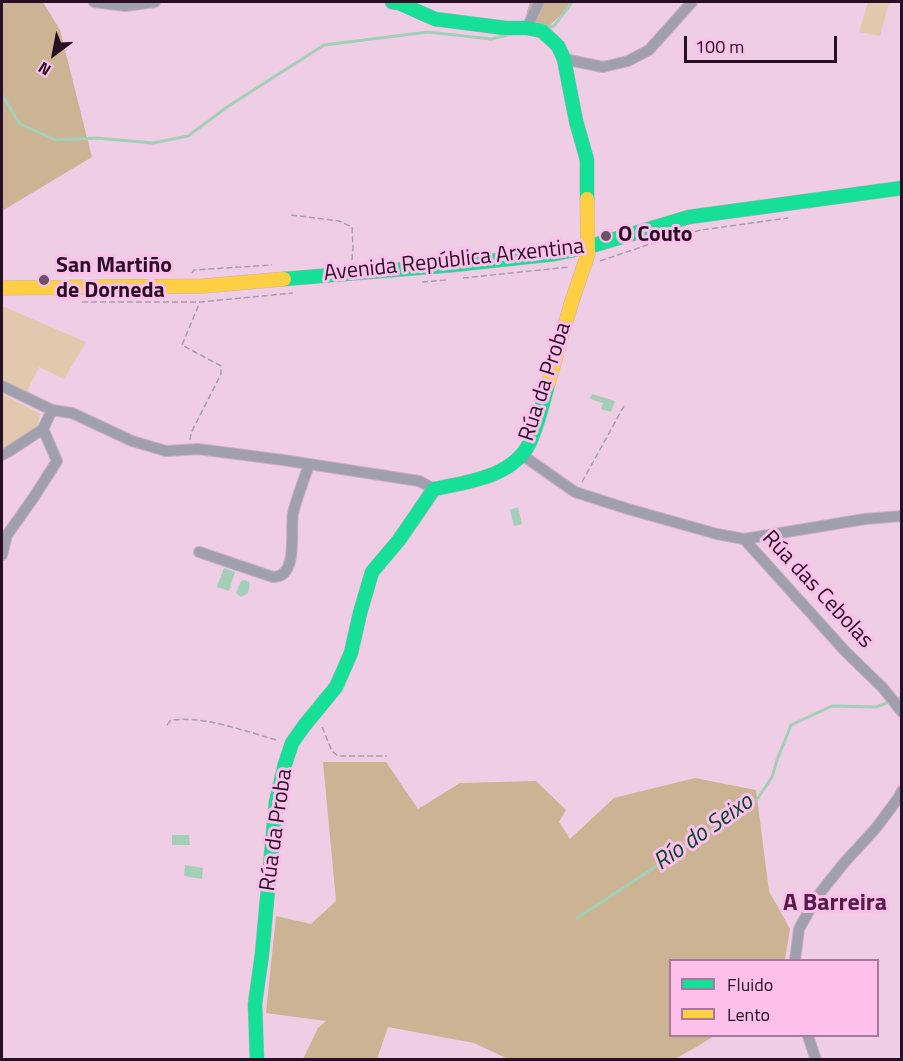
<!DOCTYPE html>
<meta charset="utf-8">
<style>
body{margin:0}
#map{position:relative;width:903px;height:1061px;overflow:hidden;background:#efcde5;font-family:"Titillium Web",sans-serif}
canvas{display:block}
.frame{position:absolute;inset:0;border:3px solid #290f23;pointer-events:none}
.legend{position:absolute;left:669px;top:959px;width:210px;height:78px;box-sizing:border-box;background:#fcc0eb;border:2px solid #a8799b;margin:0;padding:8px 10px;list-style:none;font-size:18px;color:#290f23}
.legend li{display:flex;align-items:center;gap:12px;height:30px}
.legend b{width:30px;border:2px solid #a8799b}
.north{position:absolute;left:24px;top:24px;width:60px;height:60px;-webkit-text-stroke:4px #fcc0eb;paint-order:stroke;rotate:212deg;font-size:16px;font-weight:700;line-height:24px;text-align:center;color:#290f23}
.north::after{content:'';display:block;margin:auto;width:21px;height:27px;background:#290f23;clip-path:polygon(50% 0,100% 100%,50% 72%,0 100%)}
.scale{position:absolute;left:684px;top:36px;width:153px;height:27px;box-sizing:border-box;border:3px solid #290f23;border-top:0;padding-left:8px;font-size:18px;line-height:21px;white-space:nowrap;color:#290f23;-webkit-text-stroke:4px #fcc0eb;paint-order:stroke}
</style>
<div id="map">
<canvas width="903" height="1061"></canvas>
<div class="frame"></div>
<ul class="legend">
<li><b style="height:8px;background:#16e098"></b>Fluido</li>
<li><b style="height:8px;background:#ffcf43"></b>Lento</li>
</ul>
<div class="north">N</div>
<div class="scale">100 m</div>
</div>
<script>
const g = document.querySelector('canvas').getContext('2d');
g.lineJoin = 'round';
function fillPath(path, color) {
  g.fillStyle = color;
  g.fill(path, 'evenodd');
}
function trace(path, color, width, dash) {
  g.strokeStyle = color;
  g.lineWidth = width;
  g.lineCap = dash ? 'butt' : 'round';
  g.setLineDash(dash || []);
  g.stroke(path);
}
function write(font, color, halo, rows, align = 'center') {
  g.font = font + ' "Titillium Web",sans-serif';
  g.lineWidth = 6;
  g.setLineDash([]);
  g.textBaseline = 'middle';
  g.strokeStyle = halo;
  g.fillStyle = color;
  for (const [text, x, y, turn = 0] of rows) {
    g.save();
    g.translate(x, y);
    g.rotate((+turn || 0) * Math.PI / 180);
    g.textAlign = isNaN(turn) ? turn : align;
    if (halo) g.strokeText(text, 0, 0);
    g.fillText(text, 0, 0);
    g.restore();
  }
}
fillPath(new Path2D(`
 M868 2H889L880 36 859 32Z
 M2 306 86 342 64 379 39 367 26 394 2 381Z
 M2 394 40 414 38 426 2 450Z`), '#e0c9ad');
fillPath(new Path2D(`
 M2 2H43L60 30 92 157 2 211Z
 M530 2H574L546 29 526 15Z
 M323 762H386L418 809 460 783 536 781 566 810 559 822 570 839 614 798 695 778 756 790 769 891 790 929 785 960H670V1036H714L698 1046 675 1059H508L474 1043 388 1027 377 1059H303L318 1028 326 1021 266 1013 276 916 311 924 336 901Z`), '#ccb393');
fillPath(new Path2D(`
 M592 394 615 401 611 412 601 409 603 403 590 399Z
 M518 507 522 524 514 526 510 510Z
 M224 568 235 572 229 591 217 587Z
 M245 580 250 583 248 593 241 597 236 593 241 581Z
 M172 835H189L190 845H172Z
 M185 865 203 868 202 879 184 876Z`), '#a3cfb6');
trace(new Path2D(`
 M550 27 554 26 572 2
 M2 95 20 124 56 140 97 138 153 143 188 136 227 107 324 45 428 32 491 39 507 35
 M577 918 756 801 772 777 777 760 791 725 832 706 876 707 902 697`), '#a3cfb6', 3);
const street = new Path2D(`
 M94 2 125 6 155 2
 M527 28 539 2
 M564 59 603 67 628 61 649 50 692 2
 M2 386 52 410 72 413 132 441 166 451 198 449 283 460 419 481 434 489
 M2 455 8 452 43 429
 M522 455 575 492 628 509 717 534 744 539 845 651 883 688 902 712
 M744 539 865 519 902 516
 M199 552 273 577C299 578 290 529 293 513 297 497 304 480 309 464
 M2 555 7 535 34 497 57 461 43 429 52 410
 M795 960 799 929 816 898 844 863 876 828 899 797 902 791
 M808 1036 816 1060`);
const fast = new Path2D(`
 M392 2 399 3 435 19 505 28H527L542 31 558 46 564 59 576 121 587 160V199
 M284 279 453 265 555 254 588 247 689 217 902 188
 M257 1060 255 1004 262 954 276 802 285 764 292 743 304 726 336 687 351 653 360 613 372 572 399 540 434 489C467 482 514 477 530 442 538 424 543 403 548 384`);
const slow = new Path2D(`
 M2 288 204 286 284 279
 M548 384 571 304 588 254 587 199`);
trace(street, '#c9adc1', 12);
trace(fast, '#c9adc1', 15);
trace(slow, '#c9adc1', 15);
trace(new Path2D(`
 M291 215 339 221 352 227 353 247 352 260
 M600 261 665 239 701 230 788 218
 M192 273 194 270 272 265
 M463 278 569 267
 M422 282 447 280
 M82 302H200L293 293
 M190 440 191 433 221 374V366L182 345 200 302
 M582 482 624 406
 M167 725 171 720C207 716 243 731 277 740
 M322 727 332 751 338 756H387`), '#a69eac', 1.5, [6, 3]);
trace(street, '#9f9fad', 10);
trace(fast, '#16e098', 14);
trace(slow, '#ffcf43', 14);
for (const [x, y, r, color] of [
 [606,236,6,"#6e5267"],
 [44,280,6,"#6e5267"]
]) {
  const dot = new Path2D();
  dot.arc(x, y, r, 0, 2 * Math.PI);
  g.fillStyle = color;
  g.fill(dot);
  trace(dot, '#fcc0eb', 2);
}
write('bold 22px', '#290f23', '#fcc0eb', [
 ["O Couto",618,236],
 ["San Martiño",56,267],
 ["de Dorneda",56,292]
], 'left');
write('22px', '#290f23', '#fcc0eb', [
 ["Avenida República Arxentina",454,261,-6],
 ["Rúa da Proba",546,382,-72],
 ["Rúa das Cebolas",817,590,47],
 ["Rúa da Proba",277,830,-82]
]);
write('italic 24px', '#064629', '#fcc0eb', [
 ["Río do Seixo",704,833,-35]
]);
write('bold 24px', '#571a4a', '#fcc0eb', [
 ["A Barreira",835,904]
]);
</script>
